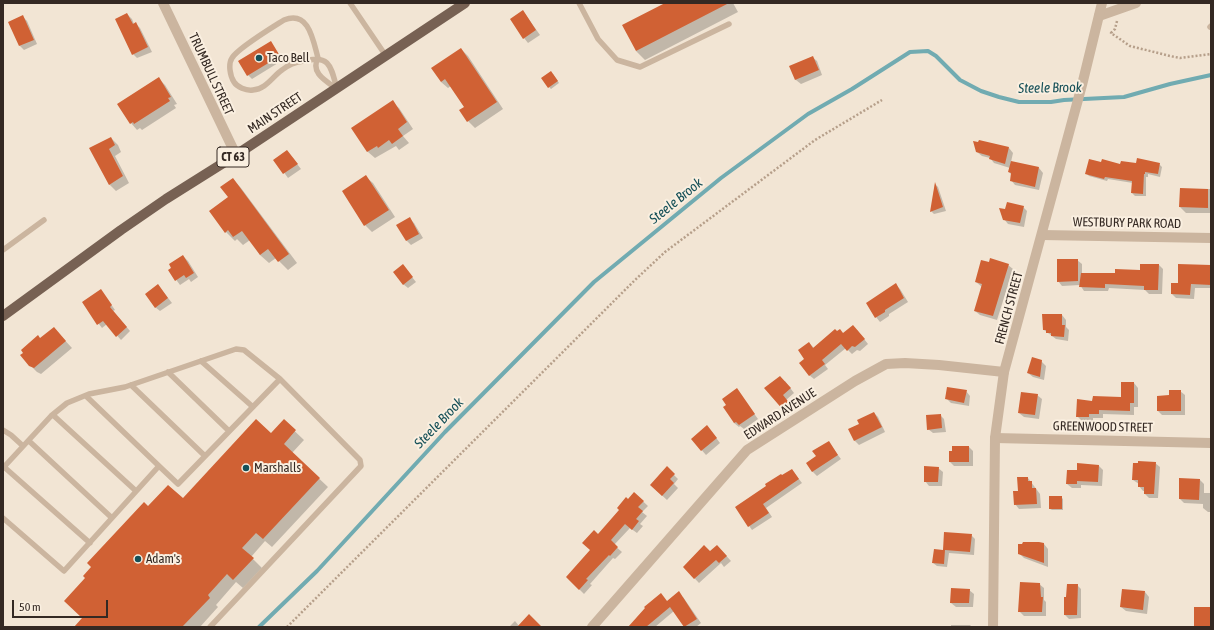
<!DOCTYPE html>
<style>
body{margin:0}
#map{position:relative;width:1214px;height:630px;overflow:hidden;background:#f2e5d4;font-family:"Asap Condensed",sans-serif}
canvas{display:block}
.frame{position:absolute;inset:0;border:4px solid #342923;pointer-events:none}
.scale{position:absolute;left:12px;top:600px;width:96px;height:18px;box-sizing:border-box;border:2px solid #342923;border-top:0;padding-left:5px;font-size:12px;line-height:14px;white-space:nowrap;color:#342923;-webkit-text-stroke:3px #faefe0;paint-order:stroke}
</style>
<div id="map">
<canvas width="1214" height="630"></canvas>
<div class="frame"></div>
<div class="scale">50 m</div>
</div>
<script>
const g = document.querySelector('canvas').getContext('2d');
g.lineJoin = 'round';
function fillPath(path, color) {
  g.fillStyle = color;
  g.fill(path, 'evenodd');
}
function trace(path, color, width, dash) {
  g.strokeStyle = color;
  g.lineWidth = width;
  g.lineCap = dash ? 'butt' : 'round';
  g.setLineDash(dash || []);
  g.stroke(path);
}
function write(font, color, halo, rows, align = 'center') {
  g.font = font + ' "Asap Condensed",sans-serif';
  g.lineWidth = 4;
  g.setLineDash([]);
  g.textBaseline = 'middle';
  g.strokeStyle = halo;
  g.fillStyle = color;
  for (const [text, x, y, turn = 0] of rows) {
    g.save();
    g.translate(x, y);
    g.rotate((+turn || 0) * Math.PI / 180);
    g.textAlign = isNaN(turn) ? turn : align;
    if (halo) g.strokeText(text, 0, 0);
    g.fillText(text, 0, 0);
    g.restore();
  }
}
fillPath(new Path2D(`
 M667 3H733L738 12 645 60 636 51Z
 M523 11 540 35 528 43 524 38Z
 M127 14 132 19 134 24H136L140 28 152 52 137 58 133 54Z
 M23 17 27 21 37 44 24 50 20 46 9 23Z
 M270 42 283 60 252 79 248 75Z
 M461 49 468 56 503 109 475 128 468 121 465 107 451 86 448 88 441 82Z
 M812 57 817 61 822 75 801 84 796 80 791 66Z
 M553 74 559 83 551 89 549 87Z
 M158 78 165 85 177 104 174 105 176 108 142 130 140 128 137 130 131 123Z
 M392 102 399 108 413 129 403 136 409 143 399 150 396 146 375 158 368 152 352 128Z
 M111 138 118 145 121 152 115 156 129 183 116 191 109 184 91 149Z
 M979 141 1009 148 1013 153 1011 162 1039 168 1043 173 1039 190 1015 185 1011 180 1012 175 1009 172 1010 168 994 163 990 158 982 156 977 152Z
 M287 151 301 169 288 178 275 160Z
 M1137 164H1159L1162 167 1160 177 1148 174V177H1146V196H1135L1132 193 1133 183 1108 179 1107 181 1089 176 1086 173 1121 166Z
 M366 177 373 183 395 217 372 232 365 225 344 191Z
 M233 179 241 188 297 263 288 270 276 258 269 263 260 255 250 240 243 245 237 239 235 241 226 232 229 197Z
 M935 184 938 187 946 211 934 214 931 211Z
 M1181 189H1211V213H1186L1180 207Z
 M1023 207 1027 211 1024 227 1008 224 1004 219 1006 211Z
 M409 218 414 223 423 238 411 245 407 241 398 225Z
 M183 256 188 261 198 277 191 282 189 279 180 285 169 270Z
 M1077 260 1082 264V274H1116L1141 271 1159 265 1163 269 1162 294H1149L1145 290 1109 288 1108 291H1084L1080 285 1062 286 1058 281Z
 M1008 265 1013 269 997 320 980 315 975 311 982 287 976 282Z
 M403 266 416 282 408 288 403 284Z
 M1211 266V288H1195L1194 299 1176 298 1172 294 1179 284Z
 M158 285 172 303 160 311 155 307Z
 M896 285 900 289 908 302 889 314V316L880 322 876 317Z
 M101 290 115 310 113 311 130 331 121 340 107 324 102 328 83 303Z
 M1062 315 1066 320V327L1069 330 1068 341 1056 339 1044 330Z
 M857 330 868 344 860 351 857 350 852 354 846 348 825 365 828 369 814 379 809 375 805 359 809 343 814 348 843 334Z
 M60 335 72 348 41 374 37 372 30 365 41 339Z
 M1041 361 1046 366 1044 380 1033 377 1028 373Z
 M785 381 794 393 786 400 794 410 789 414 766 388Z
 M1134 383 1138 388V407H1134V415L1103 414V418H1093V421H1082L1077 416 1093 402 1122 398Z
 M737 390 758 419 744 429 740 426 739 427 734 423 727 405Z
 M966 391 970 396 969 406 951 403 946 398Z
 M1180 391 1185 395V415H1162L1158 411 1170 396Z
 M1037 395 1042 399 1039 419 1024 417 1019 413Z
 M874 413 878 417 885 432 859 445 855 441 849 429 860 424Z
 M940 415 944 419 946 432 933 433 928 429Z
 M284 421 304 440 292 453 328 487 272 547 265 541 251 557 262 568 243 588 236 582 216 605 218 607 200 627H92L149 507 183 500 271 434Z
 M711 431 720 443 706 455 692 439Z
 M828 442 841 459 817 476 812 471 817 457Z
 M969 447 973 451V466H954L950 462Z
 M1155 463 1160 467 1158 498H1149L1145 494V491H1143L1139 486V484L1133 480Z
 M1078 464 1099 466 1103 470 1102 486 1081 485V488H1072L1067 484 1078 471Z
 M667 468 678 479 674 484 678 488 667 500 656 490Z
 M938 468 943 472 942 486H929L925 481Z
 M792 470 802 483 766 508 772 517 752 530 736 507Z
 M1028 478 1040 494 1041 508 1019 509 1015 504 1019 492Z
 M1200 480 1204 484V493H1211V512H1208L1203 508V504L1184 503 1180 499Z
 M634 493 648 506 642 512 647 516 640 524 643 526 637 533 630 528 614 545 622 552 615 559 613 558 590 584 592 585 584 594 567 577 592 550 598 535Z
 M1061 497 1063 499V510H1052L1050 509Z
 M945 533 971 535 975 539 974 555 949 553 947 567 937 566 933 563 944 551Z
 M1044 544 1048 549V567L1024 558 1019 553Z
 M721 550 731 561 724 567 721 563 699 583 684 567 710 552Z
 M1039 584 1044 588V600L1046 602V616H1024L1019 611Z
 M1077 585 1081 589V618L1069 619 1065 615Z
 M969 590 974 594 973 607H956L951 603Z
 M1145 592 1149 597 1147 614 1126 611 1121 607Z
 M683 597 701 623 696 627H686L674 611 655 627H629L668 602Z
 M1195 608 1211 609V627H1196L1195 626Z
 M515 621 519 626 541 627H509Z
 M951 625H970L972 627H951Z`), '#0003');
trace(new Path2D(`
 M259 627 317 571 445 432 594 282 721 178 808 114 852 89 910 52 928 51 936 56 960 80 981 91 999 97 1019 102H1051L1064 100 1124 97 1170 84 1211 75`), '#71abb1', 4);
fillPath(new Path2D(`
 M665 3H729L636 51 622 25Z
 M523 10 536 30 523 39 510 19Z
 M127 13 133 24 136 22 148 47 132 55 115 19Z
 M23 15 34 40 19 46 8 22Z
 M271 41 280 56 247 76 238 61Z
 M461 48 497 102 467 122 459 110 464 107 445 79 441 82 431 68Z
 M813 56 819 70 795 80 789 66Z
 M551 71 558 81 548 88 541 78Z
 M159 77 171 97 168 98 170 101 134 124 133 122 130 124 117 104Z
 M393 100 407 122 398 129 403 136 392 144 389 140 378 148 377 146 367 152 351 128Z
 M111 137 115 145 109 149 123 176 109 185 89 148Z
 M979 140 1009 147 1005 164 989 159 990 156 976 152 973 141 978 142Z
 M287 150 298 164 283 174 273 160Z
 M1137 158 1160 163 1158 174 1145 172V174H1144L1143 194 1131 193 1132 181 1105 177 1104 179 1085 174 1089 159 1101 162 1102 159 1120 164 1121 161 1136 163Z
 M1011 161 1039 167 1035 187 1010 181 1011 173 1008 172Z
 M366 175 389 210 364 226 342 191Z
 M233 178 289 254 278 262 268 249 260 255 242 231 233 237 228 230 225 233 209 211 228 197 220 187Z
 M935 182 943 207 930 212Z
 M1180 188 1208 189V208L1179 207Z
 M1007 202 1024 206 1020 223 1003 220 999 208 1005 209Z
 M410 217 419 234 406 241 396 225Z
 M183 255 194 273 186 278 184 275 175 281 168 270 171 268 169 264Z
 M990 258 1009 264 993 316 974 311 982 284 975 282 981 260 989 262Z
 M1057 259H1078V281L1057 282Z
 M403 264 413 277 403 285 393 272Z
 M1140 264H1159L1158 290H1144V286L1105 284V288L1079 287 1081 273H1115V269L1140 270Z
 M1178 264 1211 265V285L1191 284 1190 295 1171 294V283H1178Z
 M896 283 904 298 885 310V312L875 318 866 303Z
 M158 284 168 298 155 308 145 294Z
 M101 289 112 305 110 307 127 327 116 337 103 321 97 325 82 302Z
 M1042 314H1062V325H1065L1064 337 1051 336V333H1046V330H1043Z
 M853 325 865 339 855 347 852 346 847 351 841 344 822 360 825 364 809 376 799 363 804 359 798 350 809 342 813 348 835 329 837 331 840 329 843 333Z
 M54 327 66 341 34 368 29 366 20 355 23 353 21 350 38 335 40 338Z
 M1032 357 1042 360 1040 377 1027 373Z
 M780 376 791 388 783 395 791 405 784 411 764 388Z
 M1121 382H1134V403H1130V411L1099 410V414H1089V417H1076L1077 399 1092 401 1093 396 1121 397Z
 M947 387 967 390 964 403 945 399Z
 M737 388 755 414 739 425 736 422 734 423 723 407 726 405 722 399Z
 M1169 390H1181V411H1157V396L1169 395Z
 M1021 392 1038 394 1035 415 1018 413Z
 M874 412 882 427 854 441 848 429 859 424 857 420Z
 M941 414 942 428 927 430 926 415Z
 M256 419 271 433 284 419 296 430 284 444 320 478 263 539 256 533 242 548 254 558 233 580 227 574 208 595 210 598 182 627H74L82 618 64 601 85 578 83 576 91 567 87 563 144 502 148 506 168 485 183 498Z
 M707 425 717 438 701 451 691 439Z
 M829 441 838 455 812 472 806 463 816 456 812 451Z
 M952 446H969V462H949V451H952Z
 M1138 461 1156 462 1154 494H1144V487H1138V480H1132L1133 463H1138Z
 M1077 463 1099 465 1098 482 1077 481V484H1066L1067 470H1077Z
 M667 466 675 474 670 479 674 483 662 496 650 485Z
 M924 466 939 467 938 482H924Z
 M792 469 799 479 763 504 769 513 748 527 735 507 766 486 765 484 781 474 782 475Z
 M1017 477H1028V481H1032V488H1036L1037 504 1014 505 1013 491H1018Z
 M1179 478 1200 479 1199 500 1179 499Z
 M634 492 644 501 638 507 643 511 636 519 639 521 632 530 625 524 611 540 618 547 610 556 609 555 586 579 588 580 579 590 566 577 590 550 582 543 594 530 598 534 619 510 617 508 626 497 628 499Z
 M1049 496H1062V509H1049Z
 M944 532 972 534 970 552 945 550 944 564 932 563 934 549 943 550Z
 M1023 542H1039L1044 543V563L1018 554V544H1022Z
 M704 545 710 551 717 545 727 556 719 563 716 560 694 579 683 567Z
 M1020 582 1040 583 1041 597H1043L1042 612H1018Z
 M1067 584H1078L1077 615H1064V597H1066Z
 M951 588 970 589 969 603H950Z
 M1122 589 1145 591 1143 610 1120 607Z
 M679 591 697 619 684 627 670 607 646 627H628L645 608 644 607 661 593 667 601Z
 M1194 607H1210V626H1194Z
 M529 614 542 627H517Z`), '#d06134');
trace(new Path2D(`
 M1117 21 1115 29 1111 33 1130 46 1170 56 1180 58 1211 54
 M287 627 635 280 665 252 815 140 882 100`), '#b69f8a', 2.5, [2, 2]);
trace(new Path2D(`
 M350 3 386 56
 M579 3 598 39 617 60 640 67 729 24
 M1210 27 1211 26
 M337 89C326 81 310 73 318 58 313 40 309 10 284 20 273 27 238 48 232 58 228 64 230 76 234 82 237 87 246 91 253 90 266 89 272 77 282 70 288 65 296 62 304 61 330 54 331 67 337 89
 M3 250 44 220
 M201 361 253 407
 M168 372 229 431
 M131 385 205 456
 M86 396 159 466
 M53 415 136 491
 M3 430 11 435 23 446
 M29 441 112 518
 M3 466 90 543
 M3 468 51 416 67 403 89 394 125 387 236 349 244 350 280 379 360 460 361 466 210 627
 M3 518 64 571 159 466 178 484 280 379`), '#cbb59f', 5.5);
trace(new Path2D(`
 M163 3 236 155
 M1099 16 1136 3
 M1042 235 1211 238
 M995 438 1211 443
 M592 627 747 450 855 381 886 364 905 363 939 365 1004 372`), '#cbb59f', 10);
trace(new Path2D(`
 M993 627 995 438 1004 372 1082 85 1102 3`), '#cbb59f', 10);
trace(new Path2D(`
 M3 316 121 230 166 199 236 155 465 3`), '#776153', 10);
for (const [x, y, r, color] of [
 [259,58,4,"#165058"],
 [246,468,4,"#165058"],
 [138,559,4,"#165058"]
]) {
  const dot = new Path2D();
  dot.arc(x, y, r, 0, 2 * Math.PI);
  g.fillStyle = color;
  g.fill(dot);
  trace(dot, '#faefe0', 1.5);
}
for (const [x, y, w] of [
 [233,157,32]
]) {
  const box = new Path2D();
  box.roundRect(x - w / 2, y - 10, w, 20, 3);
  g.fillStyle = '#faefe0';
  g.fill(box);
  trace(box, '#342923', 1);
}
write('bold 12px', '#342923', null, [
 ["CT 63",233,157]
]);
write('13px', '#342923', '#faefe0', [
 ["Taco Bell",267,58],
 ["Marshalls",254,468],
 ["Adam's",146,559]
], 'left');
write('13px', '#342923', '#faefe0', [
 ["TRUMBULL STREET",211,74,65],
 ["MAIN STREET",275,113,-34],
 ["WESTBURY PARK ROAD",1127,223,1],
 ["FRENCH STREET",1009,308,-75],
 ["EDWARD AVENUE",780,414,-33],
 ["GREENWOOD STREET",1103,427,1]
]);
write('italic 14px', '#165058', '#faefe0', [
 ["Steele Brook",1050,88,-1],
 ["Steele Brook",676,201,-39],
 ["Steele Brook",439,423,-46]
]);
</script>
